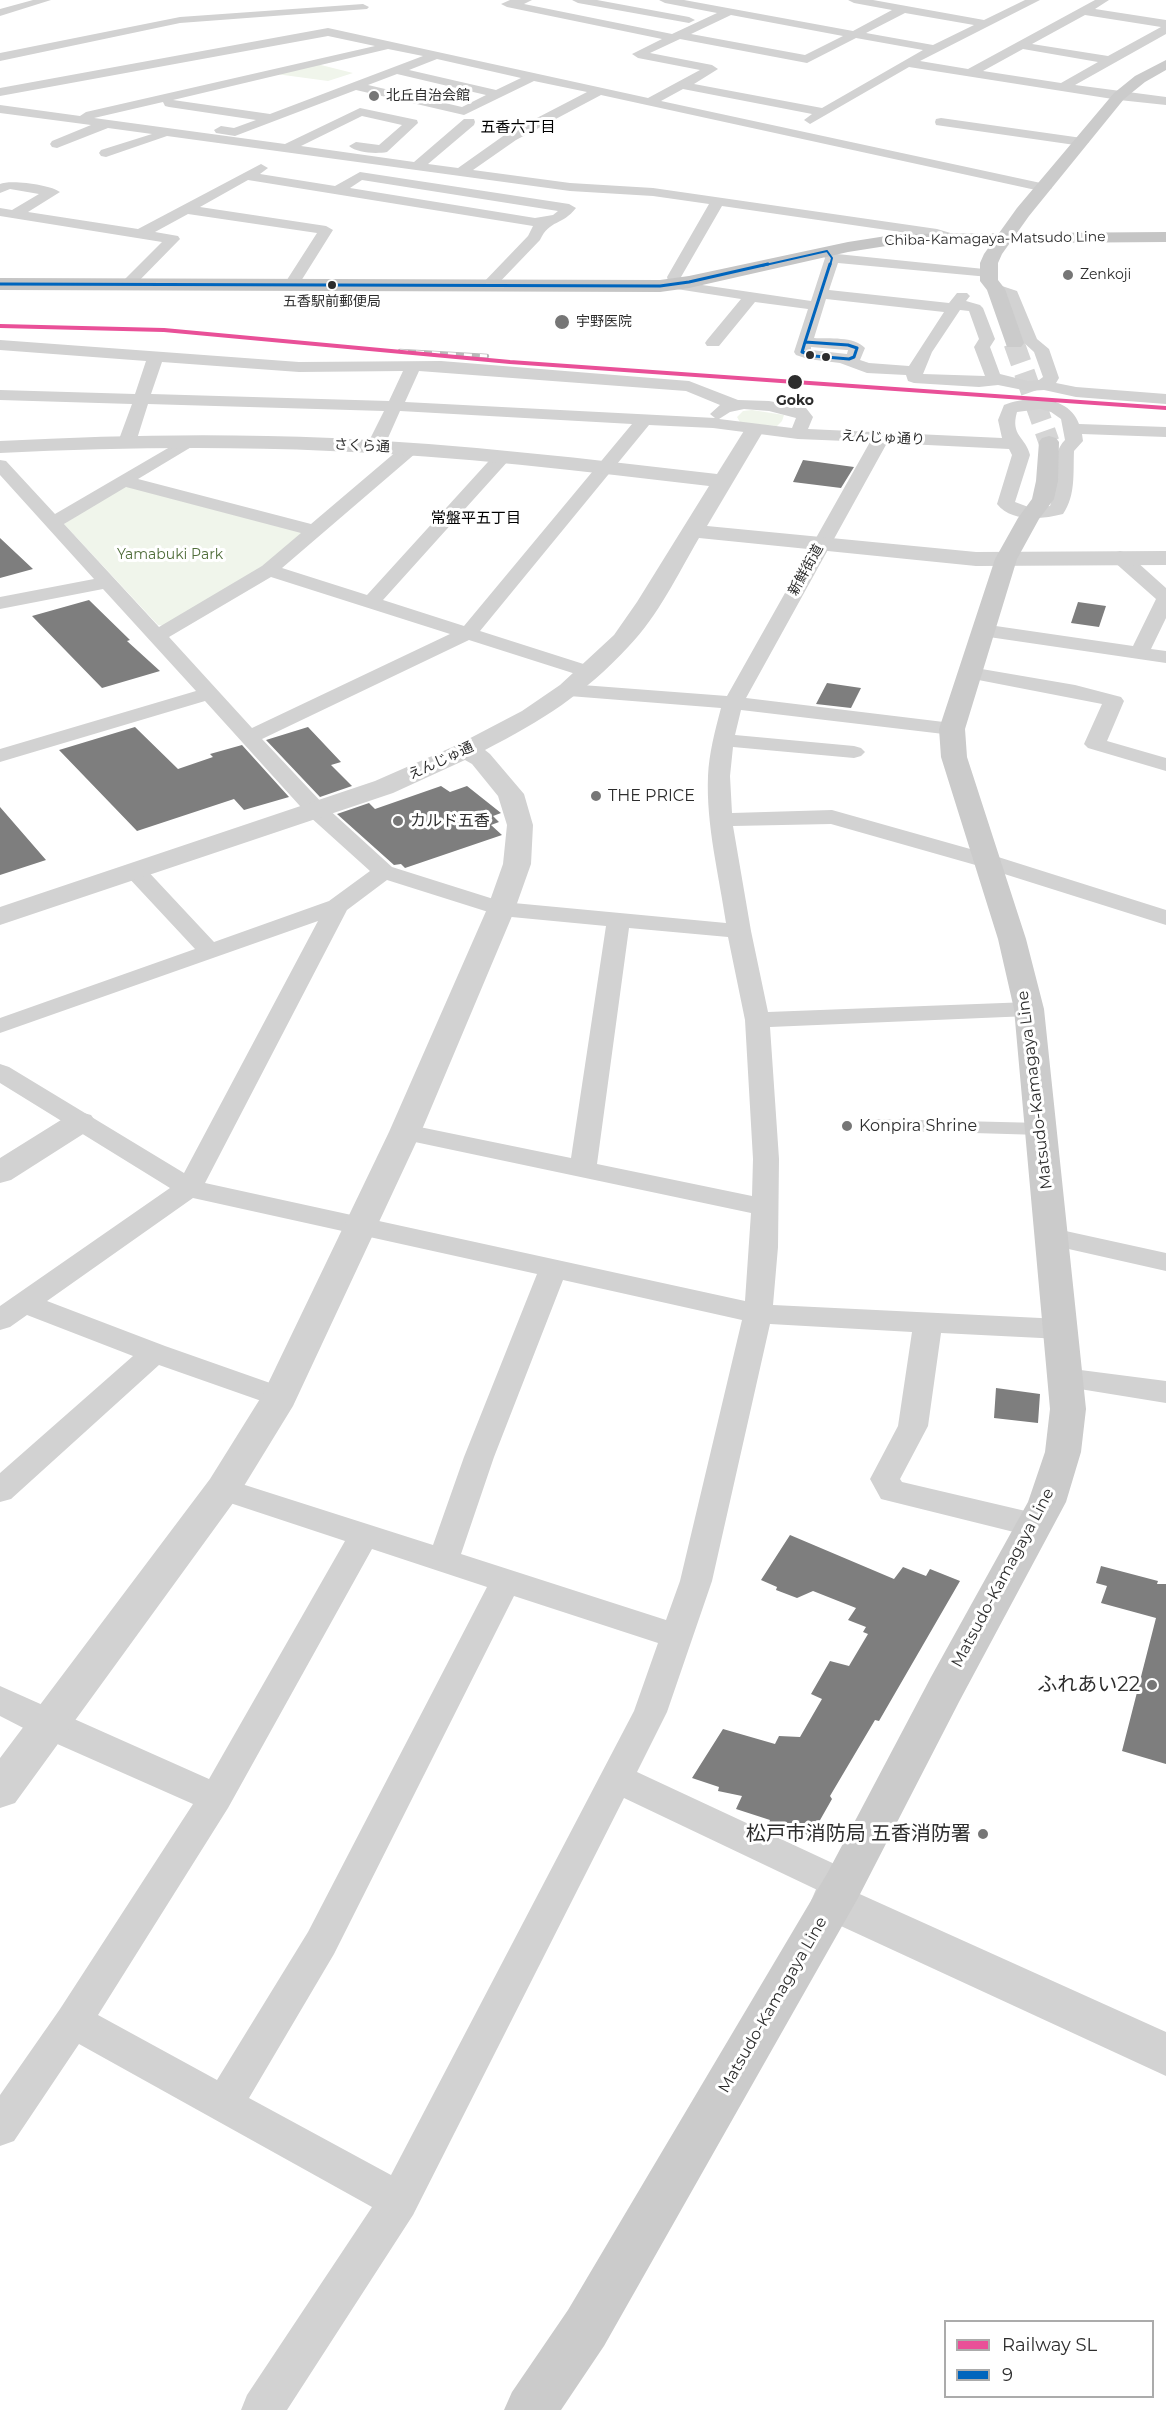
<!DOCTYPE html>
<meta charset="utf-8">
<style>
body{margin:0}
#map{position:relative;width:1166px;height:2410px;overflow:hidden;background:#fff;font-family:Montserrat,sans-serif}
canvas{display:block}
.legend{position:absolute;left:944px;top:2320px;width:210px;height:78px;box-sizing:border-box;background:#fff;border:2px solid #ababab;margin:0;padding:8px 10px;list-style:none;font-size:18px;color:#2d2d2d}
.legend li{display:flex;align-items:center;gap:12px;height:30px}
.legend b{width:30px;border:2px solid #ababab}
</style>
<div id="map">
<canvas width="1166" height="2410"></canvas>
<ul class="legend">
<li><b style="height:8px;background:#e95098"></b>Railway SL</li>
<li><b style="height:8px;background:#0065bd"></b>9</li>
</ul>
</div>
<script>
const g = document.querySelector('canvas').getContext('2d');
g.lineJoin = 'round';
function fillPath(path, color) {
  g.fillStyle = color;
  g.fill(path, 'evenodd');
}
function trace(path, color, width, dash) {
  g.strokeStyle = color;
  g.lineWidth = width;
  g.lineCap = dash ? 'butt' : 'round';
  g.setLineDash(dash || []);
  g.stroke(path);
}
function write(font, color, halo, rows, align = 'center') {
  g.font = font + ' Montserrat,"Noto Sans JP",sans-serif';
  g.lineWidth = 6;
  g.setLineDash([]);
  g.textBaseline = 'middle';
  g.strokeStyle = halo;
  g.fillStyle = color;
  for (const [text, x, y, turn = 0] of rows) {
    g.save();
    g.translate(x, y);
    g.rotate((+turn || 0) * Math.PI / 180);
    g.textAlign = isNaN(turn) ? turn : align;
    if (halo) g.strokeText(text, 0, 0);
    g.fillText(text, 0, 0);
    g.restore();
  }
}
fillPath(new Path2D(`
 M317 64 353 73 328 81 276 74Z
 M752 410 784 415 782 421 777 426 741 424 737 417 743 411Z
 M128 486 303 531 304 534 269 563 165 626 158 625 64 524 121 487Z`), '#f0f5eb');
fillPath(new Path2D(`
 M803 460 854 467 841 488 793 482Z
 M0 538 33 569 0 578Z
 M89 600 130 640 127 641 160 671 102 688 32 616Z
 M1078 602 1106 606 1099 627 1071 623Z
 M827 683 861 688 851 708 816 704Z
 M135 727 178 769 213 757 210 754 242 745 289 797 244 810 234 799 137 831 59 750Z
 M308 727 341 762 331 765 352 786 320 797 266 740Z
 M441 786 450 792 467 786 501 813 493 816 499 822 491 825 502 835 405 868 401 864 394 865 337 814 369 803 375 809Z
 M0 807 46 860 0 875Z
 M996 1388 1040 1394 1038 1423 994 1418Z
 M790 1535 894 1579 903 1567 926 1576 930 1569 960 1581 879 1721 875 1720 830 1796 832 1799 811 1836 805 1834 800 1836 769 1823 770 1820 736 1809 742 1796 718 1791 719 1787 692 1778 723 1729 775 1744 779 1736 800 1737 822 1699 811 1694 830 1661 849 1666 868 1634 863 1632 866 1627 848 1620 856 1608 813 1591 797 1598 776 1590 777 1587 761 1580Z
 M1101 1566 1158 1581 1157 1584H1166V1764L1122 1751 1156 1618 1101 1603 1107 1586 1096 1583Z`), '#7e7e7e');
trace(new Path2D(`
 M1014 343 1049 442`), '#d5d5d5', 21, [21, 10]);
fillPath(new Path2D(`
 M879 1119 1041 1123 1048 1124 1051 1129 1048 1134 1041 1135 872 1130 869 1125 872 1120Z`), '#d2d2d2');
fillPath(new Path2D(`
 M33 0H51L0 16V9Z
 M510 0H532L524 4 672 34 717 13 665 3 659 0H684L853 31 892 10 854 3 848 0H873L984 20 1025 0H1040L920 61 968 69 1095 0H1109L1095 9 1166 20V34L1075 85 1166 97V105L1119 100 909 67 810 124 804 120 812 114 683 89 661 101 1050 185 1052 188 1045 192 601 95 516 140 473 170 570 183 653 188 937 229 954 234 956 237 954 240 949 241 935 237 722 206 681 277 682 282 811 301 825 258 820 251 827 247 832 248 837 254 994 270 996 273 994 276 989 277 838 263 829 290 949 303 957 293H967L970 296 966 301 980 305 983 308 995 339 990 347 1000 374 1028 381 1039 380 1043 377 1034 352 1022 341 1005 297 991 292 988 289 996 284 1017 291 1037 339 1049 349 1059 378 1056 383 1076 387 1166 394V404L1076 397 1044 390 1028 391 998 385 979 387 914 383 908 381 906 375 867 373 840 363 808 359 796 355 794 352 808 309 755 302 719 346H707L705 343 707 340 741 299 670 288 667 277 709 204 653 196 570 191 167 136 106 157 101 156 99 153 101 150 152 134 108 128 57 148 52 147 50 144 52 141 91 125 0 113V105L80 116 86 112 375 46 328 36 0 96V88L328 28 648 98 700 70 638 58 632 54 662 39 507 7 501 4ZM905 13 974 25 933 45 866 33ZM731 15 843 36 805 55 691 34ZM1085 15 1161 27 1108 56 1032 44ZM856 38 923 50 822 108 694 84 718 69 712 65 650 53 680 39 807 63ZM388 49 423 56 270 114 173 100ZM1023 49 1098 62 1061 83 983 71ZM437 59 521 78 496 90 409 70ZM397 74 486 95 462 107 368 85ZM534 81 587 92 506 134 458 168 428 164 474 125 475 122 474 119H464L414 162 301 146 362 116 402 125 379 145 356 142 349 146C357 153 376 154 387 152L418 123 417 120 360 108 285 144 94 118 163 102 165 106 169 107 256 120 234 128 221 126 214 130 216 133 235 136 356 90 464 115ZM826 299 944 312 909 366 869 363 860 360 865 348C854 336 829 339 814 338ZM960 310 969 311 979 339 974 347 985 376 923 374 932 352ZM811 347 846 350H848L847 354 811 350Z
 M572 0H597L689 17 695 20 689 23 578 3Z
 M363 4 369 7 367 9 180 23 0 61V53L180 17Z
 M941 118 1082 138 1089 142 1082 146 936 125 935 122 936 119Z
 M261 164 268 168 260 174 335 186 360 172 569 204 576 208C562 226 550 219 540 240L493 289 488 291 480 286 528 236 533 226 248 180 200 207 326 226 333 230 296 289 291 291 283 286 317 233 188 214 155 232 178 236 180 239 132 288 127 290 119 285 162 242 0 216V208L12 210 39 194 10 189 0 193V184C10 179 52 185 60 192L28 212 138 229ZM362 180 558 211 553 215 535 218 350 188Z
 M0 340 299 362 441 361 689 381 738 400 769 401 806 408 813 417 808 429 1002 438 998 420 1004 405C1028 395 1069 395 1079 424L1166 427V437L1082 434 1083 441 1074 451C1073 473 1076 495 1063 514 1043 519 1012 523 997 504L1012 455 1009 449 887 443 746 698 952 723 959 725 962 729 959 733 952 735 741 710 735 735 854 746 861 748 865 752 861 756 854 758 733 747 730 776 732 813 832 810 995 856 1166 910V925L979 866 831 824 733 826 751 931 768 1012 1029 1002 1038 1004 1041 1009 1038 1014 1029 1016 770 1027 779 1159 778 1247 773 1305 1061 1319 1071 1322 1075 1329 1071 1336 1061 1339 941 1333 928 1426 900 1479 902 1482 1034 1513 1045 1517 1050 1525 1045 1533 1034 1537 881 1499 870 1479 898 1426 912 1332 770 1324 712 1581 667 1712 637 1772 856 1874 861 1885 856 1896 843 1901 830 1896 624 1798 413 2215 287 2410H241L247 2395 372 2207 79 2044 14 2141 0 2146V2095L60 2009 193 1804 37 1735 0 1716V1686L209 1779 345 1541 212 1497 208 1489 212 1481 223 1478 433 1545 464 1457 537 1274 193 1198 47 1301 165 1346 290 1390 295 1397 290 1404 280 1408 270 1404 159 1365 11 1499 0 1502V1473L133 1356 27 1315 10 1327 0 1330V1306L170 1188 0 1083V1064L9 1067 184 1173 318 921 0 1033V1018L195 949 127 876 124 871 127 866 135 864 143 866 214 942 329 901 370 871 309 816 205 701 0 762V749L196 691 103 589 0 609V597L94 579 0 475V460L6 461 55 514 187 437 193 438 196 442 193 446 138 479 311 524 404 445H416L419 449 416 453 282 568 367 595 497 452H509L512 456 509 460 383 600 464 626 632 424 400 411 384 447 381 451H369L366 447 384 411 148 404 136 442 133 446H121L118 442 132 404 0 400V390L135 394 146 361 0 350ZM162 362 299 372 403 371 389 401 151 394ZM419 371 686 391 720 405 710 414 715 418 405 402ZM744 409 769 411 796 418 792 428 719 419 730 412ZM1040 409 1051 412 1061 419 1065 440C1049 456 1059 482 1050 506L1031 508 1015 502 1030 455C1026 437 1010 436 1017 412ZM649 425 713 428 798 439 870 442 727 696 569 684 562 686 559 690 562 694 569 696 721 708C715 731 709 753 708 776 706 825 719 875 726 923L503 902 392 867 325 806 262 739 469 640 582 676H596L599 672 596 668 480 631ZM126 487 301 533 262 566 159 627 64 524ZM271 577 450 634 252 728 169 637ZM387 880 501 916 606 926 571 1158 405 1124 396 1126 392 1132 396 1138 751 1213 745 1301 205 1183 347 910ZM629 928 728 937 745 1020 753 1159 752 1196 597 1164ZM563 1280 742 1320 680 1581 666 1620 461 1554 494 1457ZM372 1549 487 1587 308 1932 217 2080 98 2015 228 1808ZM514 1596 658 1643 634 1711 391 2175 249 2098 334 1954Z
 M1120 551 1127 553 1166 588V618L1151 649 1166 651V663L982 636 975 634 972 630 975 626 982 624 1133 646 1156 599 1113 561 1111 557 1113 553Z
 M970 667 1075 685 1121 697 1124 701 1107 741 1166 758V771L1088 748 1084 744 1102 704 963 677 960 673 963 669Z
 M1052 1228 1166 1253V1271L1042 1243 1038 1237 1042 1231Z
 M1065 1368 1166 1381V1403L1055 1385 1050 1378 1055 1371Z`), '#d2d2d2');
fillPath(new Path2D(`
 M754 424 761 426 764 430 707 526 976 552 1166 551V565L976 566 699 538C678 574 658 616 629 646 585 694 541 721 485 750L490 754 524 794 533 825 531 864 515 909 421 1132 293 1406 236 1499 15 1803 0 1808V1758L210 1479 263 1394 389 1132 487 909 503 864 507 825 498 796 472 764 465 760 393 793 0 925V907L375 781 457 745 522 711 560 685 614 635 637 602 709 486C583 471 457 456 330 451 220 446 110 448 0 453V441C111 435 221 433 332 438 461 444 589 459 717 474L747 426Z
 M80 1112 91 1115 96 1122 91 1129 11 1180 0 1183V1158L69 1115Z
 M833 1882 1166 2032V2076L817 1915 811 1901 817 1887Z`), '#d2d2d2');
fillPath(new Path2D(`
 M1166 60V70L1145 82 1124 99 1029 216 1002 254 998 263V280L1005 289 1024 343 1021 347H1007L987 290 980 281V263L984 254 1017 208 1114 93 1135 76Z
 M1049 436 1056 438 1059 442 1058 481 1054 499 1039 519 1017 559 965 729 967 757 1026 939 1044 1009 1086 1409 1081 1452 1066 1502 960 1700 858 1898 604 2346 561 2410H504L512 2392 568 2310 828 1872 931 1677 1028 1502 1045 1452 1050 1409 1014 1009 998 939 941 757 939 729 995 559 1018 518 1032 499 1036 481 1039 442 1042 438Z`), '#cbcbcb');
fillPath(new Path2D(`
 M1166 232V242L899 244 848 252 689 288 660 292 0 290V278L660 280 689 276 848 242 899 234Z`), '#c5c5c5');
const rail = new Path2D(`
 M400 351 487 356`);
trace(rail, '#b9b9b9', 4.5);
trace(rail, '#fff', 3, [8]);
trace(new Path2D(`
 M827 251 832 258 830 266
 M761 266 827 251`), '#0065bd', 2);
trace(new Path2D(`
 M0 284 660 286 689 282 768 264
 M805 342 848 345 857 348 854 357 849 359 814 356 802 352Z
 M805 342 830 264`), '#0065bd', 3);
trace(new Path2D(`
 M0 326 164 330 510 362 1166 408`), '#e95098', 4);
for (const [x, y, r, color] of [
 [374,96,6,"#767676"],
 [1068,275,6,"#767676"],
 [332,285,5,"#2d2d2d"],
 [562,322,8,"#767676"],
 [810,355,5,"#2d2d2d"],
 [826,357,5,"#2d2d2d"],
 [795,382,8,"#2d2d2d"],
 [596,796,6,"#767676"],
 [398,821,6,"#767676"],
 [847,1126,6,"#767676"],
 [1152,1685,6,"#767676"],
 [983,1834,6,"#767676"]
]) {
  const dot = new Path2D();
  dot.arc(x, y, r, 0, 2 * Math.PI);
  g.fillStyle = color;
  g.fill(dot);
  trace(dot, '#fff', 2);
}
write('14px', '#2d2d2d', '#fff', [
 ["北丘自治会館",386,96],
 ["Zenkoji",1080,275],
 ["宇野医院",576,322]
], 'left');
write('14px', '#2d2d2d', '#fff', [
 ["Chiba-Kamagaya-Matsudo Line",995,239,-1],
 ["えんじゅ通り",883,438,3],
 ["さくら通",362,446,3],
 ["新鮮街道",806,570,-61],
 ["えんじゅ通",441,761,-25]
]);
write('14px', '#2d2d2d', '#fff', [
 ["五香駅前郵便局",332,302]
]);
write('bold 14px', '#2d2d2d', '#fff', [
 ["Goko",795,401]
]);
write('14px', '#4e6c38', '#fff', [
 ["Yamabuki Park",170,555]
]);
write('15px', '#000', '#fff', [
 ["五香六丁目",518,128],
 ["常盤平五丁目",476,519]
]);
write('16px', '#2d2d2d', '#fff', [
 ["THE PRICE",608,796],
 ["カルド五香",410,821],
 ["Konpira Shrine",859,1126]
], 'left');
write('16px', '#2d2d2d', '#fff', [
 ["Matsudo-Kamagaya Line",1035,1090,-97],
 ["Matsudo-Kamagaya Line",1003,1578,-62],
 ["Matsudo-Kamagaya Line",773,2005,-60]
]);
write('20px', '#2d2d2d', '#fff', [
 ["ふれあい22",1140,1685],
 ["松戸市消防局 五香消防署",971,1834]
], 'right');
</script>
